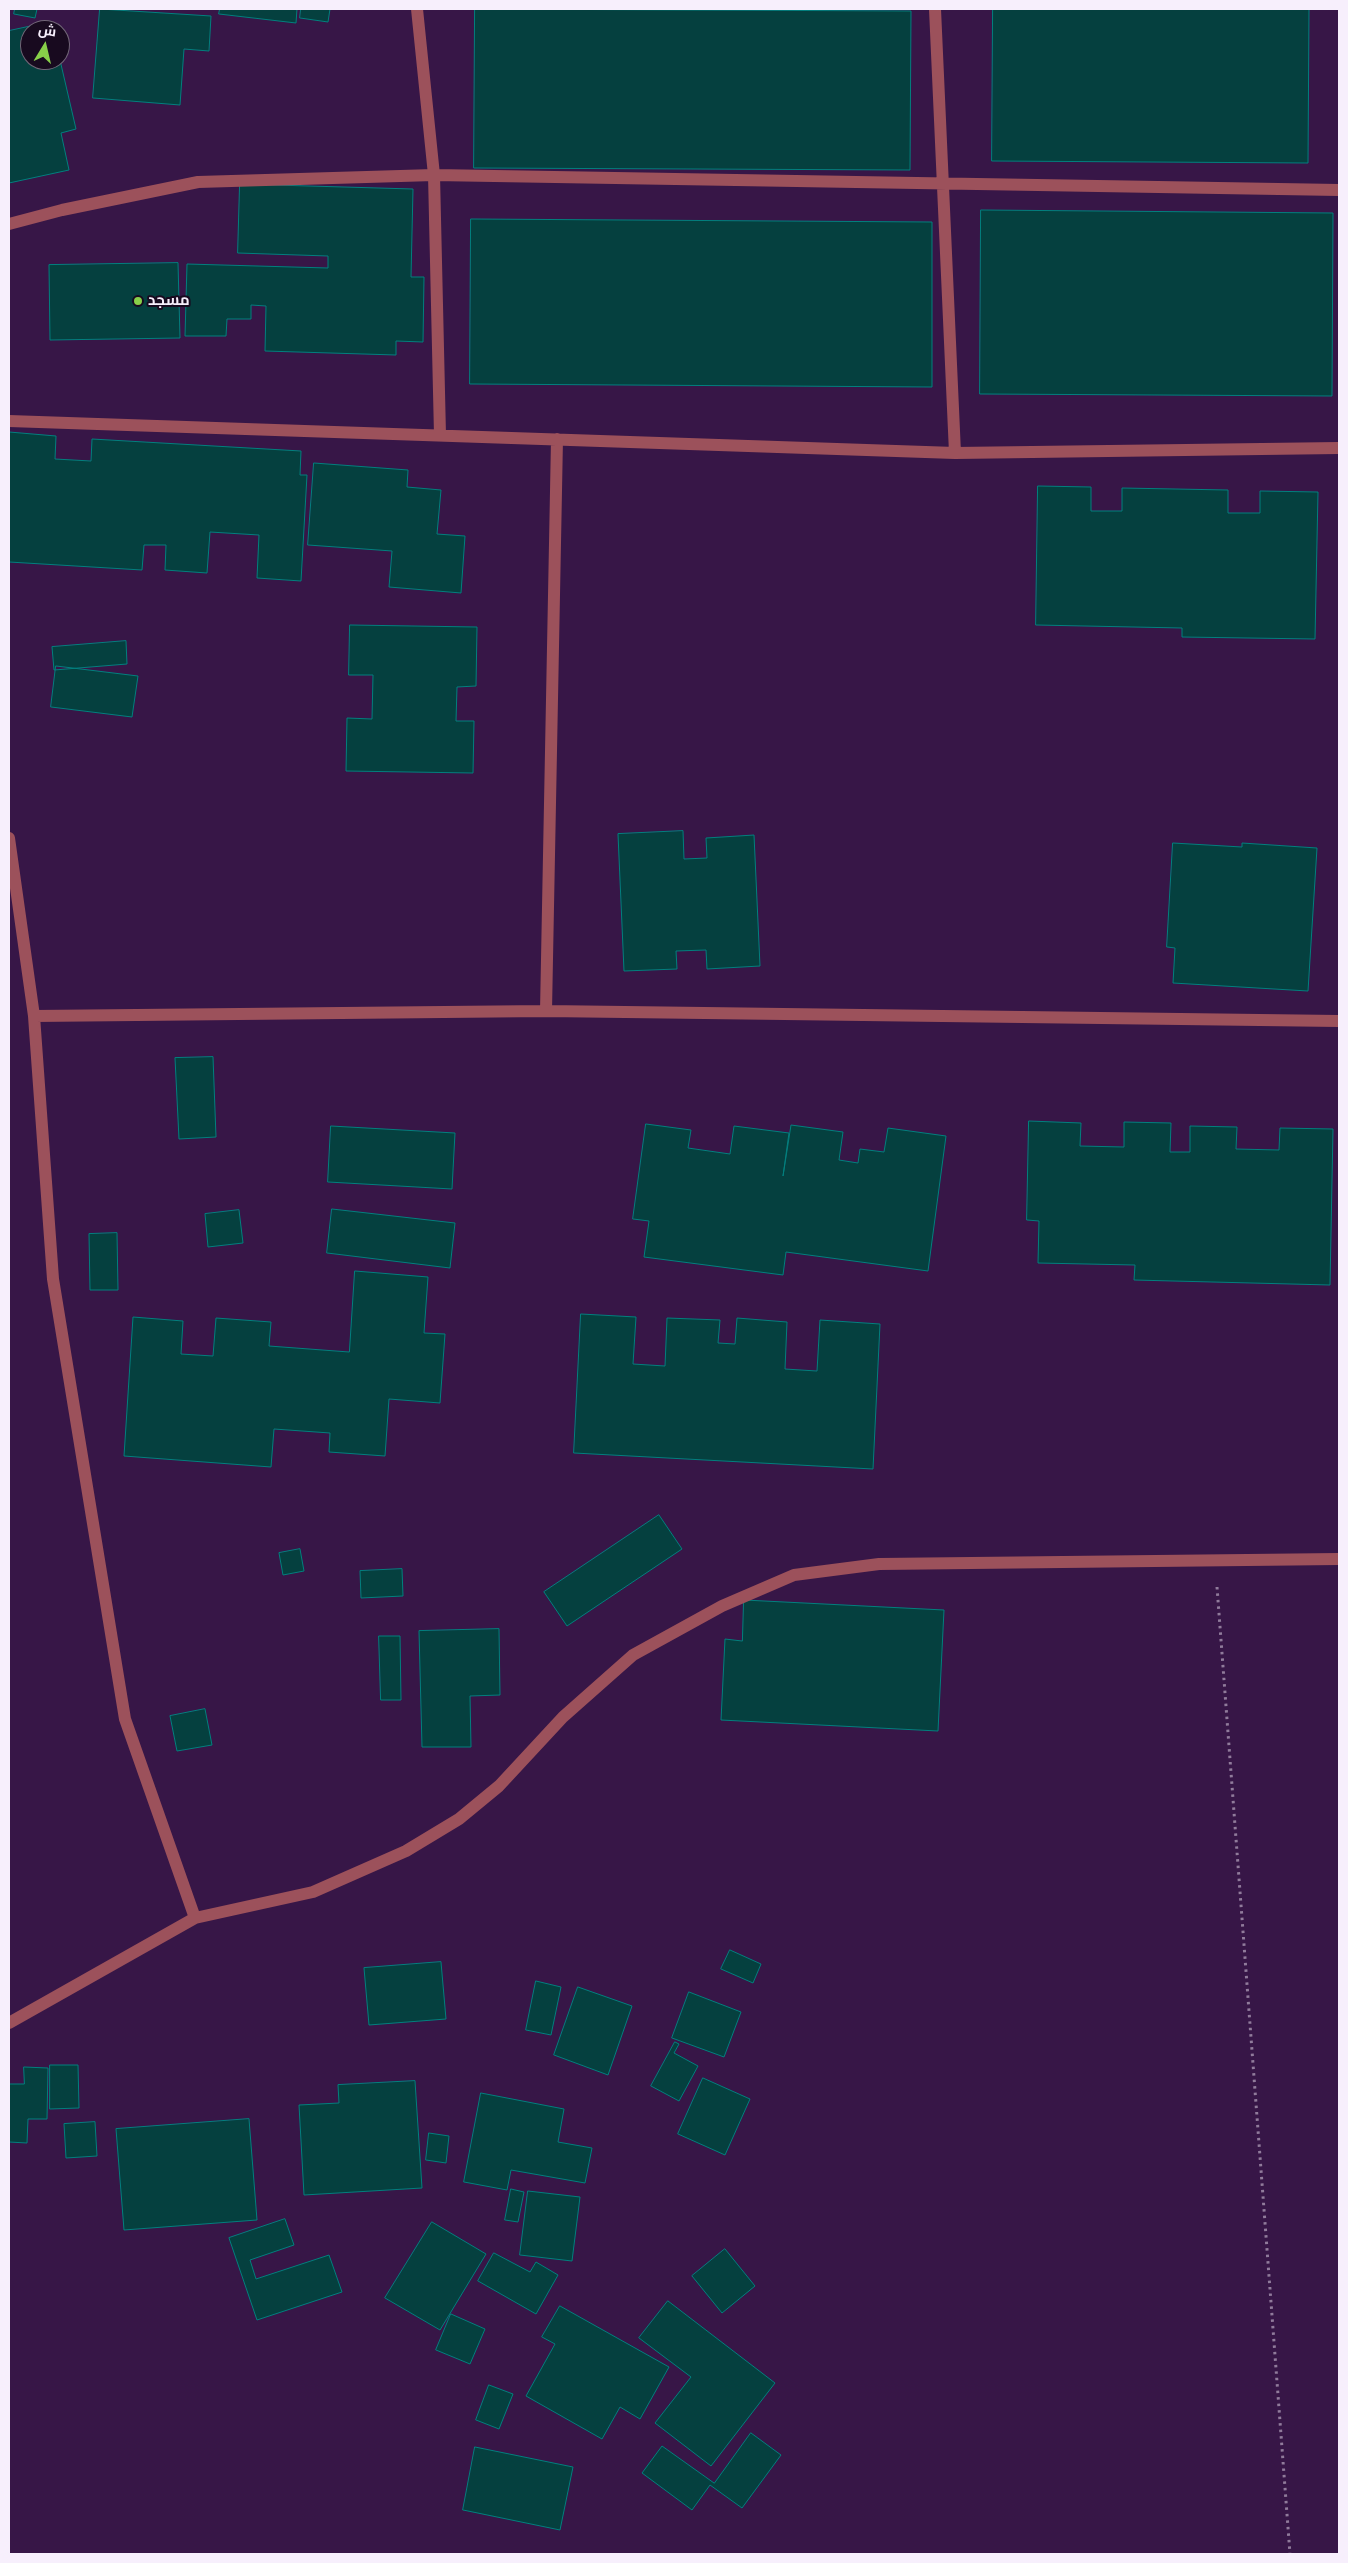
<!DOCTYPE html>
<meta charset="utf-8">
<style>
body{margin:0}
#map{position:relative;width:1348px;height:2563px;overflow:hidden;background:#371647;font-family:"Times New Roman",Cairo,serif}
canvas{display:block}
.frame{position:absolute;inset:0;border:10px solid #f7effc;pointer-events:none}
.north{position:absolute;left:20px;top:20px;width:50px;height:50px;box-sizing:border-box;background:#180a1f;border:1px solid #716677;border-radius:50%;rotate:9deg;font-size:14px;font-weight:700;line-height:20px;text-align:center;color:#f7effc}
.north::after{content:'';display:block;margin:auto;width:18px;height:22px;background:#88cf49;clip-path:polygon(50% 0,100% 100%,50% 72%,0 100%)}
</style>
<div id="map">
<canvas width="1348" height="2563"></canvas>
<div class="frame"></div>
<div class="north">ش</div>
</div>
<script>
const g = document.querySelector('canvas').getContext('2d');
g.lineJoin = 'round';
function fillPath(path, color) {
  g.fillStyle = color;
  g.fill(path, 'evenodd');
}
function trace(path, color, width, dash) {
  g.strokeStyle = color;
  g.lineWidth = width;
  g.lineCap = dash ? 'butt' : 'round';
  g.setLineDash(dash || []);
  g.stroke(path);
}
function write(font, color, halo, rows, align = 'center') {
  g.font = font + ' "Times New Roman",Cairo,serif';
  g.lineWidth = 4;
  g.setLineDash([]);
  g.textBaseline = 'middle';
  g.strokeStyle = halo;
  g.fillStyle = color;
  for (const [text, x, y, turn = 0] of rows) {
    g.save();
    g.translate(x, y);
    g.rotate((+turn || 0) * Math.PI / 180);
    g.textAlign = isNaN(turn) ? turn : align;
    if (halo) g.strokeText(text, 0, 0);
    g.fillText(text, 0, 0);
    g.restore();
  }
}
const building = new Path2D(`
 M15 9H37L35 18 14 14Z
 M100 9 211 16 209 51 184 49 180 105 93 98Z
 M220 9H297L296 23 219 14Z
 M301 9H330L328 22 300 18Z
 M475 9 911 11 910 170 474 168Z
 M993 9H1309L1308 163 992 161Z
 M51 22 53 30H30V60H60L76 129 61 133 69 170 9 183V31Z
 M240 184 413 189 411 277H424L423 342 396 341V355L265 351 266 306 251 305V319H227L226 336H185L187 264 328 268V256L238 253Z
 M981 210 1333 213 1332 396 980 394Z
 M471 219 932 222V387L470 384Z
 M178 263 180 338 50 340 49 265Z
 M9 432 56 436 55 459 91 461 92 439 301 451 300 475H307L301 581 257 578 259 535 210 532 207 573 165 570 166 545H144L142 570 9 562Z
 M314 463 408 470 407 487 441 490 437 534 465 536 461 593 389 587 392 551 308 545Z
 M1038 486 1091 487V511H1122V488L1228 490V513H1260V491L1318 492 1315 639 1182 637V628L1036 625Z
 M350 625 477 627 476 686 457 687 456 721H474L473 773 346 771 347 718 372 719 373 675H349Z
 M126 641 127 664 54 670 52 647Z
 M56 666 138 676 132 717 51 707Z
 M683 831 684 859 707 858 706 838 754 835 760 966 707 969 706 950 676 951 677 969 624 971 618 834Z
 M1173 843 1242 847V843L1317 848 1308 991 1173 983 1175 948 1167 947Z
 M213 1057 216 1137 179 1139 175 1058Z
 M1029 1121 1081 1123 1080 1146 1124 1147V1122L1171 1123 1170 1152H1190V1126L1237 1127 1236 1149 1279 1150 1280 1128 1333 1129 1330 1285 1134 1280 1135 1265 1038 1263 1039 1221 1027 1220Z
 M646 1124 691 1130 688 1148 730 1154 734 1126 789 1133 783 1176 791 1125 843 1132 839 1160 858 1163 860 1149 884 1152 888 1128 946 1136 928 1271 786 1252 783 1275 644 1257 649 1221 633 1219Z
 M331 1126 455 1133 452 1189 328 1182Z
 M332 1209 455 1223 450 1268 327 1253Z
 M239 1210 243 1243 208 1247 205 1214Z
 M117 1233 118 1290H90L89 1234Z
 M355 1271 428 1277 424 1333 445 1334 440 1403 389 1399 385 1456 329 1452 330 1433 274 1429 271 1467 124 1456 133 1317 183 1321 181 1354 213 1356 216 1318 271 1322 269 1346 349 1352Z
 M581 1314 636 1317 633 1364 665 1366 667 1318 720 1320 718 1343 735 1344 737 1318 787 1322 785 1369 817 1371 820 1320 880 1324 873 1469 574 1453Z
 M659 1515 682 1549 567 1626 544 1592Z
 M300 1549 304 1571 283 1575 279 1553Z
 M402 1569 403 1596 361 1598 360 1571Z
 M744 1600 944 1610 938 1731 721 1720 725 1639 742 1641Z
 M499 1629 500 1695 470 1696 471 1747H422L419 1631Z
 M379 1636H400L401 1700H381Z
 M205 1709 212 1745 177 1751 170 1716Z
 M730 1950 761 1964 753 1983 721 1969Z
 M441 1962 446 2019 369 2025 364 1968Z
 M536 1981 561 1987 551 2035 526 2030Z
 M578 1987 632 2006 608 2075 554 2055Z
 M689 1992 741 2012 724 2057 672 2038Z
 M675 2042 679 2044 674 2053 698 2066 679 2101 651 2086Z
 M50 2065H78L79 2108 50 2109Z
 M24 2067 48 2068 47 2119H28L27 2143 9 2142V2084H24Z
 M703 2078 750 2099 725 2155 678 2134Z
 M415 2081 422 2188 304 2195 299 2105 339 2103 338 2085Z
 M481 2093 564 2109 558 2142 592 2148 585 2183 511 2170 507 2190 464 2182Z
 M249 2119 257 2220 124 2230 116 2129Z
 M95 2122 97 2156 66 2158 64 2124Z
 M429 2133 449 2136 446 2163 426 2160Z
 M511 2189 524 2192 518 2222 505 2220Z
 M528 2191 580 2197 572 2261 520 2255Z
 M285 2219 294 2245 250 2260 256 2279 329 2255 342 2292 257 2320 229 2238Z
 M432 2222 486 2254 440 2330 385 2298Z
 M725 2249 755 2286 722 2313 692 2276Z
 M494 2253 530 2272 536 2262 558 2275 536 2314 478 2281Z
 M668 2301 775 2383 711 2466 655 2423 691 2377 639 2338Z
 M560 2306 669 2367 640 2419 620 2407 602 2439 526 2396 555 2344 542 2337Z
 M451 2314 485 2329 470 2364 436 2350Z
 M489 2385 513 2394 499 2429 476 2420Z
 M751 2433 781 2455 742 2508 710 2485 692 2510 642 2473 662 2446 714 2483Z
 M475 2447 573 2467 560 2530 463 2510Z`);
fillPath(building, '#05403f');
trace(building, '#02807e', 1);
trace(new Path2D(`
 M1217 1587 1290 2554`), '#907b9b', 3, [2.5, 4]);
trace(new Path2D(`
 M417 9 434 175 440 435
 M935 9 955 453
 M9 224 62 210 198 182 434 175 1339 190
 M9 421 955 453 1339 448
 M9 838 34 1016 53 1279 125 1719 195 1918
 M546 1011 557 439
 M34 1016 546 1011 1339 1021
 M9 2023 195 1918 313 1892 406 1851 459 1819 499 1786 563 1717 633 1655 722 1606 794 1575 879 1564 1339 1559`), '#9c515b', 12);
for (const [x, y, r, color] of [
 [138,301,5,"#88cf49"]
]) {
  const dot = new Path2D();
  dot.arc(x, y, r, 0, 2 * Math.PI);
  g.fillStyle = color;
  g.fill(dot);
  trace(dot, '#180a1f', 2);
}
write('bold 15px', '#f7effc', '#180a1f', [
 ["مسجد",148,301]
], 'left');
</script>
